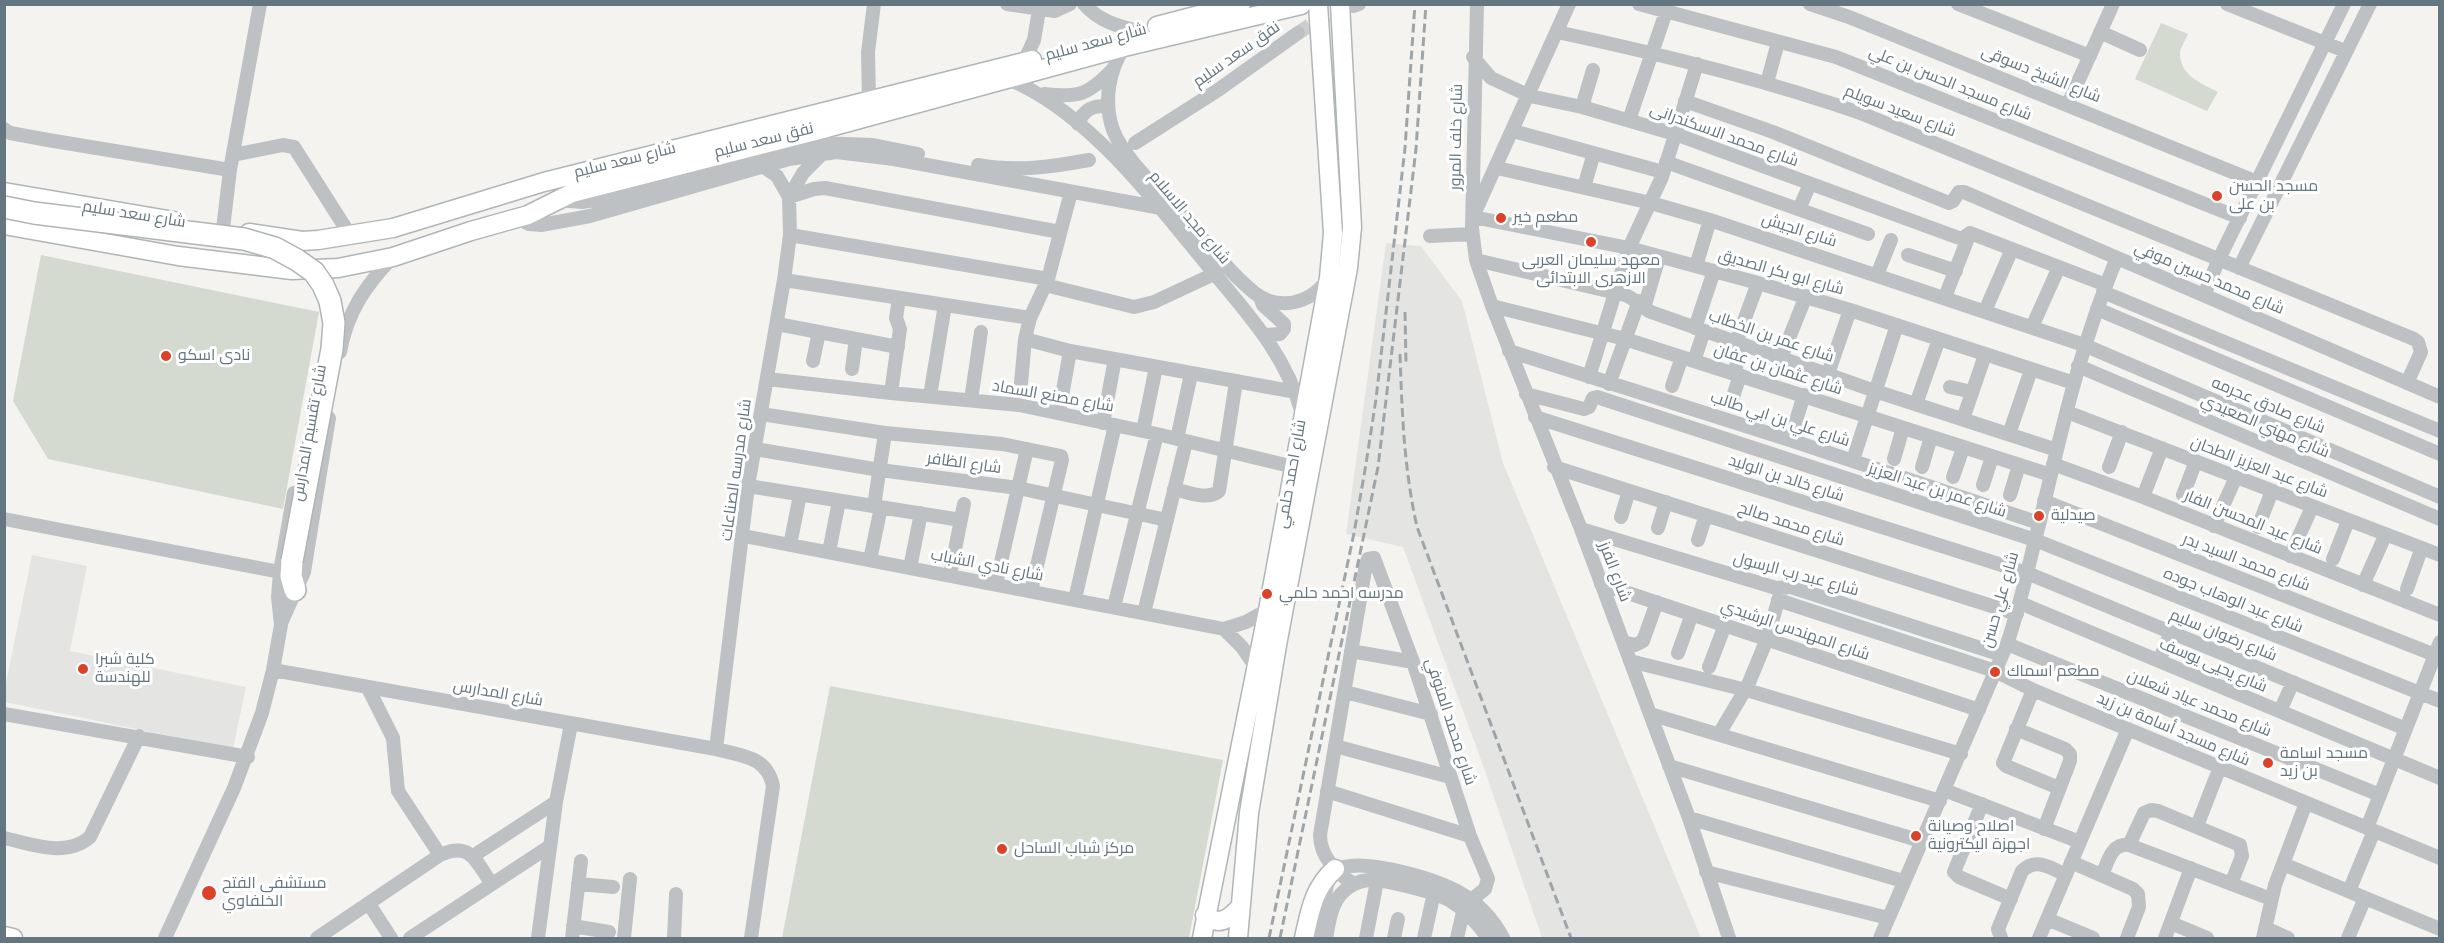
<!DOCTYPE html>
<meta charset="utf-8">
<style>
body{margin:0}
#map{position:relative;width:2444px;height:943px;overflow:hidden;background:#f4f3f0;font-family:Roboto,sans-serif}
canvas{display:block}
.frame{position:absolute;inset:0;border:6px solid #64767f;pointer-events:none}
</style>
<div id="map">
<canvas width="2444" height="943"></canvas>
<div class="frame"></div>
</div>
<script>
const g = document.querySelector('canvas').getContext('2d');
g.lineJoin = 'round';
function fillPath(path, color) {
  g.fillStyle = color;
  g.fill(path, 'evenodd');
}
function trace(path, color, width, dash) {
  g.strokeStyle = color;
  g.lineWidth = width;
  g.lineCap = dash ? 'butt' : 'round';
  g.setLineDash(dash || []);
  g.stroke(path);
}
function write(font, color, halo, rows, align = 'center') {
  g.font = font + ' Roboto,Cairo,sans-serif';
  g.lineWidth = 6;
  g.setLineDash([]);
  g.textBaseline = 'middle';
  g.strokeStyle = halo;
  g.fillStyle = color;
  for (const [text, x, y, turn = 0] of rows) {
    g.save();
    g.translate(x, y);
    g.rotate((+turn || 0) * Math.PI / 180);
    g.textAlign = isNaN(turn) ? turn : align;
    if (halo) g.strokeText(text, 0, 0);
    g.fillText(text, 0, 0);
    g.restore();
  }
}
fillPath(new Path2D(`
 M1386 243 1421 246 1462 301 1503 463 1701 938H1542L1485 771 1403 547 1346 534Z
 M32 555 87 566 70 651 246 687 233 749 5 702V688Z`), '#e4e5e3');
fillPath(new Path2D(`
 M2161 23 2188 34C2186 39 2181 47 2180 52 2179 75 2201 83 2218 92L2207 111 2135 79Z
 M41 255 319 312 283 509 48 459 13 401Z
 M830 686 1223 760 1189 938H782Z`), '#d5dad1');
trace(new Path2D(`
 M1298 33 1324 16 1347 8`), '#c9cece', 14, [14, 7]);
const major = new Path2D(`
 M1157 26 1241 4
 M4 192 174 221
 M4 225 178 256 292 270 338 268 393 257 471 231 528 215 572 193 823 129 1124 47 1301 5
 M249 233 302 241 318 240 393 228 544 182 1032 60
 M1205 915C1219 927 1229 919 1240 907
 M4 936 13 938
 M1202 938 1268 610 1329 278 1333 233 1318 4
 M1238 938 1249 813 1277 645 1348 268 1352 227 1340 4
 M1304 938C1310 912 1313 888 1335 869`);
const highway = new Path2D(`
 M292 561 291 576 295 590`);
trace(major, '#b0b5b8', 21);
trace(highway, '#b0b4b6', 24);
trace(new Path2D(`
 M1007 4 1055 11 1070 4
 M1084 4C1099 21 1117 26 1138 31
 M1477 4 1472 228 1476 260 1492 306 1581 529 1650 714 1689 818 1729 938
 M1639 4 1836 57 2240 218
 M1810 4 1849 17 2257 182
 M1958 4 2090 56
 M2227 4 2345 51
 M1353 6 1359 4
 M1557 32C1661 54 1763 79 1863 114L2414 339 2418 342 2421 352 2407 383
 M2100 32 2140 50
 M1124 47C1109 71 1103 101 1113 130 1124 159 1163 194 1185 218 1206 242 1226 269 1250 289 1255 294 1262 298 1269 301 1293 308 1315 298 1329 278
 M1473 57 1491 78 1530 96 1582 107 1675 134 1959 238H1963L1970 233 2106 285
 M1024 62 1034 40 1040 4
 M1008 79C1087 111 1151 197 1204 261 1243 309 1286 352 1302 414
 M1767 83 1778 42
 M1044 94C1078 98 1088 95 1112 70
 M869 100 868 52 874 4
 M1685 101 1773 132 1949 203 1953 201 1959 192H1964L2440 397
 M2068 104 2113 4
 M1582 107 1593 70
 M1629 120 1666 12
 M1078 124C1083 110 1094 104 1108 107
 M4 129 10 133 48 140 230 170
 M1513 131 1663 172
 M1135 143 1218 90 1298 33
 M233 155 283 145 294 147 350 235
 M1666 162 1868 234
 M978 165C1016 172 1051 167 1089 160
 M1497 168 1651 203 1710 220 2084 345 2440 497
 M1584 187 1594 153
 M789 197 814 189 825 188 1060 232
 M789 197 803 173 822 154
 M556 200 582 202 603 199 817 143 873 145 918 154
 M1799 209 1810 184
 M1475 212 1569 4
 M1473 217 1629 248 1758 283 1850 310 2074 383
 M518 218 529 224 541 225 590 216 789 159 836 152 894 159 1161 208
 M223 229 230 170 260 4
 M790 235 1048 279
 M1430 236 1472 234
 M1908 255 1956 271
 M1476 260 1625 295C1636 299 1641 307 1651 312L1875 391 2057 450
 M1696 266 1710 220
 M2239 268 2370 4
 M1877 275 1891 240
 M784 280 1030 318
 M1045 285 1134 307 1154 302 1214 274
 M2103 292 2440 431
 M2204 295 2219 259 2344 4
 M1260 297 1263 305 1284 324V329L1280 334 1266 335
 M1945 297 1970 233
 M1492 306 1625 339 2051 475
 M1644 308 1659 257
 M2097 309 2440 454
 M1985 311 2012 249
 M777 324 898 347
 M2032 327 2059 267
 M1695 328 1714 271
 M1025 339 1070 351 1296 392
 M1509 351 1790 440 2039 523
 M340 352C347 312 366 285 393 257
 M1781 358 1806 296
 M813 361 819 332
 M1694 361 1704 331
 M2078 366 2440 519
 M852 369 856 339
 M1734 373 1741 350 1738 337 1758 283
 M1828 374 1850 310
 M1589 377 1629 248 1662 177 1697 64
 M767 379 891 393 1019 405 1157 434 1294 467
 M1609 384 1639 301
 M1672 386 1682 357
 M1950 387 1972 392
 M891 393 900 329 896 318 899 298
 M1526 394 1584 409 1589 407 1593 398 1597 397 2035 540 2440 701
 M930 396 945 305
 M971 400 981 332
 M1731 403 1740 375
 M1916 404 1939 339
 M1019 405 1025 339 1030 318 1048 279 1071 192
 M2067 412 2440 555
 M1059 413 1070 351
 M761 414 885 433 1002 444 1061 456 1062 460 1031 591
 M1535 417 2027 573 2406 729
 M1963 419 1985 355
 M1103 423 1115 359
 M1143 431 1156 367
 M2009 434 2031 370
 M1177 439 1191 374
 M1790 440 1804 395
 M755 449 880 470 1018 488 1167 520
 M1894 459 1903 428
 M1853 460 1897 325
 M2053 464 2143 497 2440 615
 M1554 467 2017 614
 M1922 467 1931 437
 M2109 467 2122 432
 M1953 477 1963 448
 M1983 485 1992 457
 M748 486 961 520
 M1174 489C1188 492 1208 501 1219 491L1236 382
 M2010 495 2019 465
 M2183 495 2196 461
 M2143 497 2162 448
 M2044 501 2435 655
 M874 506 885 433
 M1621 517 1629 491
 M4 519 280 572 285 579
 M2214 526 2236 477
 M2258 527 2272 491
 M1658 528 1666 502
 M1581 529 1776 588 1791 587 2002 655
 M744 536 1224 629 1246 622 1268 610
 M1698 540 1706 515
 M790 545 800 495
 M829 552 839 501
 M2290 556 2312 507
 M2333 559 2348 521
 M870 560 881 507
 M910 568 921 513
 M950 575 964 504
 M996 584 1027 449
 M1601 584 1979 710
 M2363 585 2385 536
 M2407 589 2421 550
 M1075 599 1115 425
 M1778 600 1995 671 2033 690 2440 858
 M2020 603 2440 778
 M1114 607 1157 434
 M1144 613 1186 442
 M281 623 304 572 329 418
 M1224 629 1242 647 1257 669
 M1623 642 1635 645 1643 641 1657 602
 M2007 644 2380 795
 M1351 651 1413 662
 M1678 653 1692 614
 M1630 661 1750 691 1961 754
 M2159 661 2171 632
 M1709 667 1725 625
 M273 670 716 749C742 756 767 756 773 786L751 938
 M368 688 393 738 398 791 440 855
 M2033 690 2003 763 2006 766 2059 788
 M1345 692 1431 714
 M2280 711 2293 682
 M4 714 248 757
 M1650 714 1940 801
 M2016 729 2065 749 2070 754V761L2044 829
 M1719 734 1748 685 1767 639 1781 591
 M1335 746 1450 777
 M716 749 748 486 784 280 790 235 789 197 777 176 764 167
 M1669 766 1921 841
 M1944 790 2080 842
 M1327 791 1470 836
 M1982 804 1954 872 1959 877 2011 899
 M1689 818 1903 881
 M2197 826 2220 767
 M2367 828 2440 642
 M4 838C32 844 66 858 90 837L139 736
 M2129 845 2144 813 2151 810 2158 811 2240 845 2242 856 2231 884
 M473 856 556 802
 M2071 862 2133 889 2138 894 2139 907 2127 938
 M2283 864 2440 929
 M1335 869C1356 863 1373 866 1394 870 1440 880 1480 894 1503 938
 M1706 872 1888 918
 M2102 875C2108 862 2111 843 2129 845L2271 899
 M578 884 613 887
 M1354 884C1336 873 1320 856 1320 835L1366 564 1368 559 1374 558 1413 662 1470 836 1488 879 1485 889 1471 900 1463 912 1457 938
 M2349 891 2374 831
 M369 904 391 938
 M2047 919 2093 938
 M2171 923 2207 938
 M573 926 609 932
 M2266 928 2288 938
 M165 938 234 788 262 713 273 670 281 625 278 597 280 572 294 493
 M317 938 440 855C470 841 476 861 491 883
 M410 938 550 846
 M538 938 556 802 571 724
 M572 938 581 861
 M624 938 630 879
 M674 938 676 894
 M1315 938 1328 881
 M1326 938C1329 923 1331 903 1343 892 1350 885 1359 881 1368 880 1384 879 1435 892 1449 900 1464 909 1478 924 1488 938
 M1366 938 1377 881
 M1394 938 1398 919
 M1424 938 1434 893
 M1880 938 2007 644C2021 604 2029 562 2040 521 2061 431 2081 343 2117 258
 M2001 938 1998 929 2022 871C2036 857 2051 868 2066 875
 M2039 938 2128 729
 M2165 938 2191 868
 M2263 938 2275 885 2306 803
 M2348 938 2365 898`), '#bdc1c4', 14);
trace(major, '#fff', 18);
trace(highway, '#fff', 21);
trace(new Path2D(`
 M1405 312 1406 363
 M1400 354C1402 413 1404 469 1417 527L1571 938
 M1269 938 1354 533 1366 464 1376 399 1405 148 1415 4
 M1280 938 1378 467 1416 149 1426 4`), '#9ea5a9', 3, [9, 4.5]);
const highwayBridge = new Path2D(`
 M4 207 34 213 244 239 275 248 297 260 314 272 323 285 330 301 334 323 332 349 292 561`);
trace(highwayBridge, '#b0b4b6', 24, []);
trace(highwayBridge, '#fff', 21);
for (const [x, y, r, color] of [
 [2217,196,6,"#db4228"],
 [1501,218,6,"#db4228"],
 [1591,242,6,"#db4228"],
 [166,356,6,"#db4228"],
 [2039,516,6,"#db4228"],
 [1267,594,6,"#db4228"],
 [83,669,6,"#db4228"],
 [1995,672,6,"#db4228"],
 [2268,763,6,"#db4228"],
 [1916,836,6,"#db4228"],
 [1002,849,6,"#db4228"],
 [209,893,8,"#db4228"]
]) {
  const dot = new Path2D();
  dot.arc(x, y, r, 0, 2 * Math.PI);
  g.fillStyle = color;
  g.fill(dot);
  trace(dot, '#fff', 2);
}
write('16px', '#64767f', '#fff', [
 ["شارع سعد سليم",1096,43,-15],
 ["نفق سعد سليم",1237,55,-35],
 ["شارع الشيخ دسوقى",2041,75,22],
 ["شارع مسجد الحسن بن علي",1950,84,22],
 ["شارع سعيد سويلم",1900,112,21],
 ["شارع محمد الاسكندرانى",1724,136,20],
 ["شارع خلف المرور",1457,137,-89],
 ["نفق سعد سليم",764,141,-14],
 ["شارع سعد سليم",625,161,-14],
 ["شارع سعد سليم",134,215,9],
 ["شارع مجد الاسلام",1189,218,50],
 ["شارع الجيش",1799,231,18],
 ["شارع ابو بكر الصديق",1781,273,16],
 ["شارع محمد حسين موفي",2209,279,23],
 ["شارع عمر بن الخطاب",1771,337,19],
 ["شارع عثمان بن عفان",1778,370,18],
 ["شارع مصنع السماد",1053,397,10],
 ["شارع صادق عجرمه",2268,406,23],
 ["شارع علي بن ابي طالب",1780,420,18],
 ["شارع مهني الصعيدي",2265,427,23],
 ["شارع تقسيم المدارس",310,433,-80],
 ["شارع الظافر",964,464,8],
 ["شارع عبد العزيز الطحان",2259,468,21],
 ["شارع مدرسه الصناعات",737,470,-82],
 ["شارع احمد حلمي",1292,474,-80],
 ["شارع خالد بن الوليد",1786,479,18],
 ["شارع عمر بن عبد العزيز",1937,491,18],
 ["شارع عبد المحسن الفار",2253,523,22],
 ["شارع محمد صالح",1791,525,18],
 ["شارع محمد السيد بدر",2246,563,21],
 ["شارع نادي الشباب",987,566,11],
 ["شارع الفرز",1614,572,69],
 ["شارع عبد رب الرسول",1796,575,15],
 ["شارع علي حسن",2001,600,-74],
 ["شارع عبد الوهاب جوده",2233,601,22],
 ["شارع المهندس الرشيدي",1795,631,19],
 ["شارع رضوان سليم",2223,636,22],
 ["شارع يحيى يوسف",2213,666,23],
 ["شارع المدارس",498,694,10],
 ["شارع محمد عياد شعلان",2199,704,22],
 ["شارع محمد المنوفي",1450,722,72],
 ["شارع مسجد أسامة بن زيد",2173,730,23]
]);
write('16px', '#64767f', '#fff', [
 ["مسجد الحسن",2229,187],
 ["بن على",2229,205],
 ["مطعم خير",1513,218],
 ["معهد سليمان العربى",1591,261,"center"],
 ["الازهرى الابتدائى",1591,279,"center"],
 ["نادى اسكو",178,356],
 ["صيدلية",2051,516],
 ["مدرسه احمد حلمي",1279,594],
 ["كلية شبرا",95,660],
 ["للهندسة",95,678],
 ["مطعم اسماك",2007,672],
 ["مسجد اسامة",2280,754],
 ["بن زيد",2280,772],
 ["اصلاح وصيانة",1928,827],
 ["اجهزة اليكترونية",1928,845],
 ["مركز شباب الساحل",1014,849],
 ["مستشفي الفتح",222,884],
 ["الخلفاوي",222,902]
], 'left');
</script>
